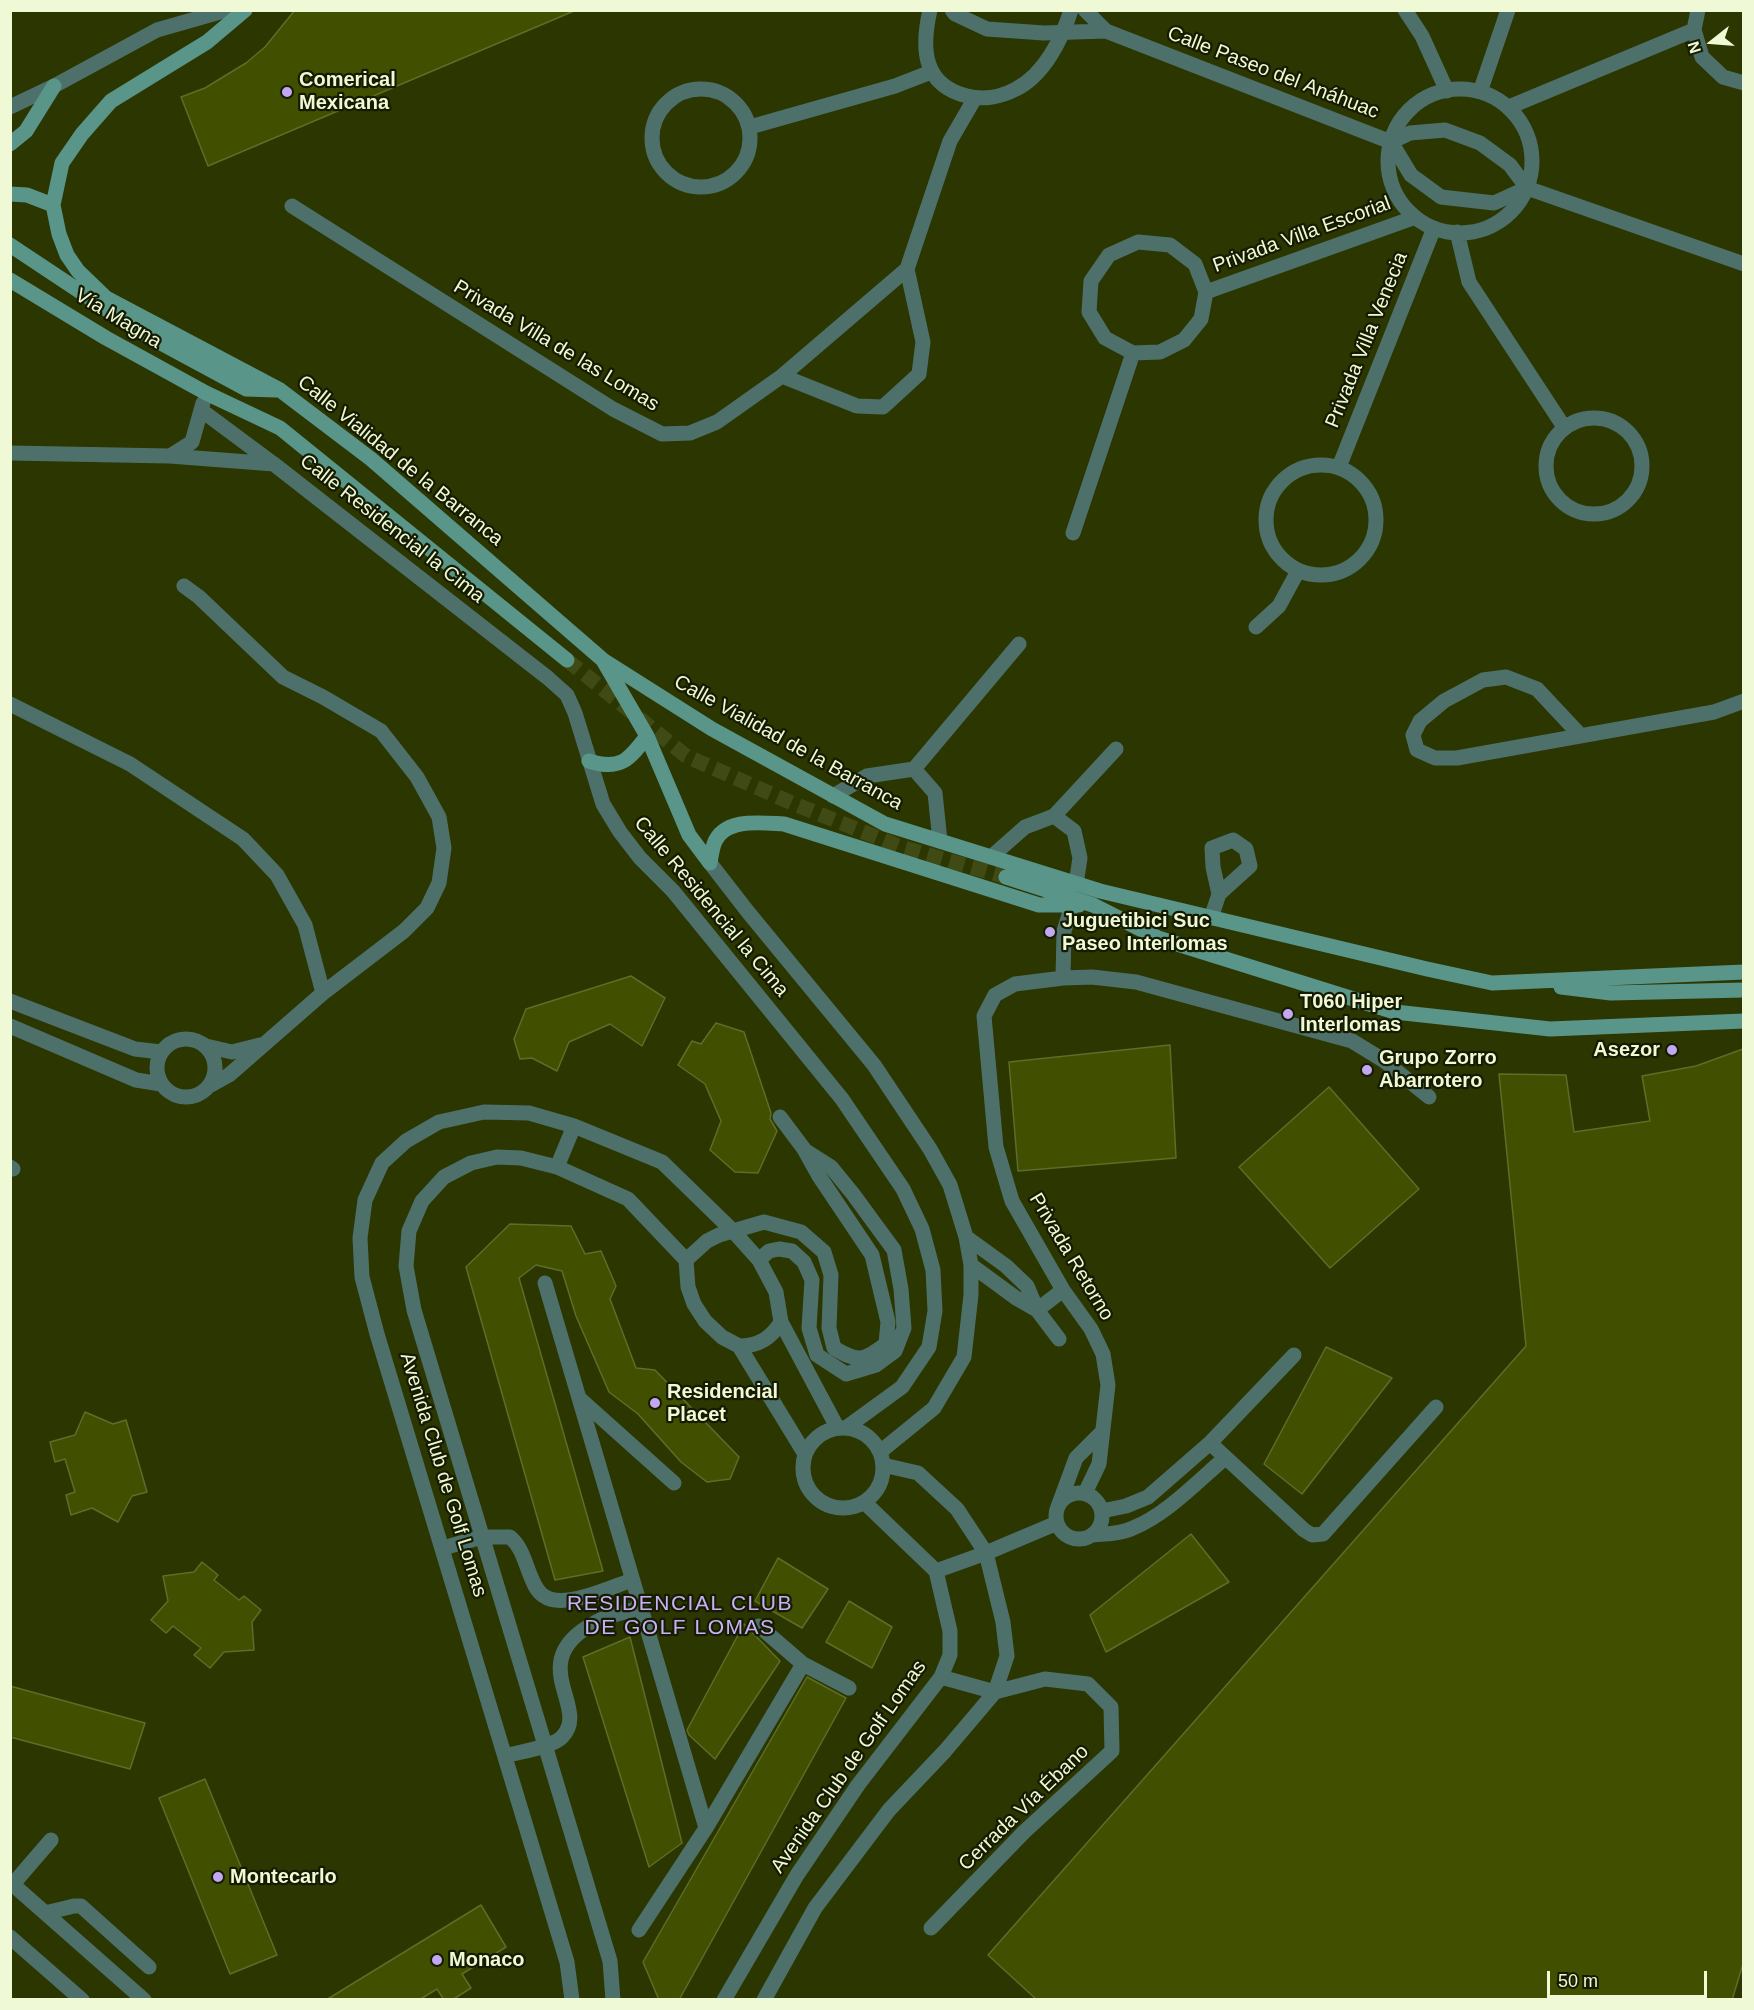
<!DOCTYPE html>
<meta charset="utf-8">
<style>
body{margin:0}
#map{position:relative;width:1754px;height:2010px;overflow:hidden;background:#2b3600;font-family:Arial,sans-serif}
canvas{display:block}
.frame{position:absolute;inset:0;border:12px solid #eff9d5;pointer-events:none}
.north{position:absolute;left:1682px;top:12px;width:60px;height:60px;-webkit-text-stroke:4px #151b01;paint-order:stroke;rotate:253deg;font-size:16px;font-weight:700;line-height:24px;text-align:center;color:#eff9d5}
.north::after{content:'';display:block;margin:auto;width:21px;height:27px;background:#eff9d5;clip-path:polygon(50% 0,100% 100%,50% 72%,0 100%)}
.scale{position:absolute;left:1547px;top:1971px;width:160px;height:27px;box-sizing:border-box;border:3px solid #eff9d5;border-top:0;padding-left:8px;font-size:18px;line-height:21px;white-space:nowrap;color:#eff9d5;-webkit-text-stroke:4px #151b01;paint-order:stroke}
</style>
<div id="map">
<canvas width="1754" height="2010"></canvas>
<div class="frame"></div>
<div class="north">N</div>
<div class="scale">50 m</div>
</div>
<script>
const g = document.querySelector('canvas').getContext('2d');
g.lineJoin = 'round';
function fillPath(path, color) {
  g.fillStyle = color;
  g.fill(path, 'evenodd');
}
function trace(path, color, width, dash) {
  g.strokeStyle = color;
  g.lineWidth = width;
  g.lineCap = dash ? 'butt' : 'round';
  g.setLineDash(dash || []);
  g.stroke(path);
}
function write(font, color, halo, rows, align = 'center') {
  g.font = font + ' Arial,sans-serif';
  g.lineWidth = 4.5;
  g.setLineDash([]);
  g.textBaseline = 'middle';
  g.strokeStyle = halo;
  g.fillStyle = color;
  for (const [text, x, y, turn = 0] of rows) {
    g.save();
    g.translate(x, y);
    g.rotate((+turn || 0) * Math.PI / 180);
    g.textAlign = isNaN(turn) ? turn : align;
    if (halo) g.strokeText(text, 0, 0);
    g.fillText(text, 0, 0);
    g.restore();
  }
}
const building = new Path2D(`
 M295 10H574V11L208 166 181 97 205 88 246 63 265 47Z
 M631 976 665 998 642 1046 610 1024 569 1042 557 1071 532 1058 520 1059 514 1039 526 1009Z
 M716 1023 744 1032 771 1113 770 1119 777 1131 758 1173 735 1172 710 1150 721 1121 705 1084 678 1065 692 1041 701 1044Z
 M1170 1045 1176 1158 1018 1171 1009 1062Z
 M1743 1049V1964L1732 2000H1037L988 1955 1526 1346 1499 1074 1566 1075 1574 1132 1650 1121 1642 1076 1696 1066Z
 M1329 1087 1419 1189 1330 1268 1239 1167Z
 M510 1224 571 1226 585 1254 601 1251 616 1286 610 1299 636 1368 655 1370 739 1457 730 1479 707 1482 681 1462 638 1414 609 1392 576 1316 562 1271 536 1265 519 1278 603 1571 555 1580 466 1267Z
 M1326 1347 1392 1378 1302 1494 1264 1464Z
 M85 1412 113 1424 126 1420 136 1454 147 1492 132 1496 118 1522 92 1508 71 1515 66 1495 75 1492 65 1459 55 1462 50 1442 75 1435Z
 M1191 1534 1229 1582 1106 1652 1090 1615Z
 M778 1558 828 1589 802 1628 755 1601Z
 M202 1562 218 1575 214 1580 239 1600 244 1596 261 1610 252 1622 254 1650 224 1652 210 1668 194 1655 201 1648 173 1626 166 1633 151 1620 168 1601 163 1576 194 1572Z
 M849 1601 892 1627 872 1668 826 1642Z
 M744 1624 780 1661 715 1759 689 1735 687 1730Z
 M630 1637 682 1843 649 1867 583 1657Z
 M807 1677 846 1698 679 2000H659L643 1962Z
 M10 1686 145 1723 130 1769 10 1737Z
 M205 1779 277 1955 230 1974 159 1798Z
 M481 1905 506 1947 462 1974 471 1988 452 2000H444L437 1989 419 2000H326Z`);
fillPath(building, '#414f00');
trace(building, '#5e6d28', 1.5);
trace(new Path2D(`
 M567 660 686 756 792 803 901 847 1006 877`), '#3f4a15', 15, [15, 8]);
trace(new Path2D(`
 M930 10C921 49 923 85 967 96 983 100 1001 97 1016 89 1044 75 1062 39 1071 10
 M1405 10 1422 36 1447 91
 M1698 10 1694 30 1702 57 1723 77 1744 83
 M652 138a49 49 0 1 1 98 0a49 49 0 1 1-98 0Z
 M1388 161a72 72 0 1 1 144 0a72 72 0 1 1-144 0Z
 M1480 92 1508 10
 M1509 107 1694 30
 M750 127 895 86 931 72
 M292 206 613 409 662 434 690 433 717 422 782 376 907 269 950 141 975 98
 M1457 232 1469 282 1564 427
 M1138 242 1170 245 1195 264 1206 292 1201 319 1184 340 1160 352 1133 353 1105 338 1089 312 1091 281 1109 255Z
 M1206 292 1413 218
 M782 376 857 406 883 407 919 374 923 342 907 269
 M201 410 275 465 548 678 567 695 575 713 603 804 620 832 640 858 673 891 842 1099 903 1189 922 1229 933 1270 935 1311 929 1347 902 1387 847 1427
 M1546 466a48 48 0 1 1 96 0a48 48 0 1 1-96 0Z
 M10 453 170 456 274 464
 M170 456 192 442 203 403
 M1266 520a55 55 0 1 1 110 0a55 55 0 1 1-110 0Z
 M1339 467 1434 228
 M1073 533 1133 353
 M184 586 199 597 283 677 323 697 381 731 417 777 439 817 444 848 439 883 427 908 404 931 323 993 229 1075 211 1085
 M1256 627 1279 606 1298 571
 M10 704 130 764 243 839 277 875 305 925 323 993
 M1581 736 1537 689 1506 677 1483 680 1444 701 1420 721 1413 735 1417 750 1435 758H1457L1714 712 1744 701
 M914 769 1019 644
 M833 796 867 776 914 769 935 793 940 841
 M1054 816 1116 749
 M991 857 1025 827 1054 816 1074 831 1080 858 1076 884
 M710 863 748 912 874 1065 930 1149 950 1185 966 1237 971 1265V1295L964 1357 934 1408 880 1452
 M1211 918 1219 894 1250 866 1246 849 1233 840 1212 848 1213 867 1219 894
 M1063 978 1064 931 1072 905
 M10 1001 135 1049 161 1052
 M10 1026 136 1080 161 1084
 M157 1068a29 29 0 1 1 58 0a29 29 0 1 1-58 0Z
 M206 1046 232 1052 260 1045
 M10 1167 13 1169
 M557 1167 574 1126
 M966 1237 1006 1266 1027 1286 1037 1310 1063 1290
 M686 1260 707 1241 719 1235 764 1222 801 1232 824 1252 831 1275 829 1328 834 1348C859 1363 863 1361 886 1344L888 1322 872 1255 819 1176 804 1149 780 1117
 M759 1260 769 1251 779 1249 792 1251 804 1262 812 1280 809 1328 817 1355 846 1374 876 1365 895 1351 904 1328 901 1289 894 1250 853 1194 831 1167 806 1151
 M971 1265 1016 1298 1037 1310 1059 1339
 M545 1283 706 1828 639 1930
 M739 1346C759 1346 771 1338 781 1322
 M579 1398 674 1483
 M803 1468a40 40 0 1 1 80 0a40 40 0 1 1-80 0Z
 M1210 1443 1304 1530 1312 1535 1323 1534 1436 1407
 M1085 1493 1099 1464 1108 1385 1103 1354 1091 1329 1063 1290 1012 1201 996 1147 984 1016 995 995 1015 984 1063 978 1092 977 1136 982 1352 1041 1383 1060 1429 1097
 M1056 1516a23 23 0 1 1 46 0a23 23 0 1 1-46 0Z
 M1059 1504 1076 1458 1101 1433
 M1102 1511 1126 1506 1148 1497 1210 1443 1294 1355
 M1092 1535C1105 1534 1121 1534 1133 1528 1166 1515 1198 1481 1225 1458
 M443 1548 482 1537H510C522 1547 525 1563 531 1577 534 1584 537 1592 544 1596 563 1610 611 1587 632 1580
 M936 1571 986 1553 1057 1523
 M759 1626 803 1664 849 1688
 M505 1756C519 1752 553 1747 562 1737 592 1707 521 1662 596 1622 609 1615 626 1612 640 1608
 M706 1828 803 1664
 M10 1882 144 2000
 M13 1884 51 1840
 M45 1913 74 1906H81L149 1967
 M931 1928 1024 1832 1112 1751 1111 1707 1088 1684 1045 1679 995 1692 941 1677
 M10 1937 82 2000
 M572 2000 567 1962 377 1334 362 1277 360 1238 365 1200 382 1163 406 1141 439 1122 484 1112 529 1113 574 1126 662 1162 733 1231 759 1260 776 1292 781 1322 837 1427
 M613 2000 610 1961 414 1310 406 1266 409 1231 422 1201 444 1177 471 1163 497 1157 521 1158 557 1167 628 1199 686 1260 688 1287 694 1304 705 1321 722 1337 739 1346 805 1454
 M724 2000 797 1875 858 1785 941 1677 950 1655V1631L936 1571 864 1502
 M764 2000 815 1908 889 1810 945 1751 995 1692 1007 1656 1003 1622 986 1553 957 1509 918 1473 883 1465`), '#4d716a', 15);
trace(new Path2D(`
 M952 10 955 14 987 29 1044 33 1106 31 1391 142 1411 175 1441 197 1494 203 1527 188
 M1085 10 1106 31
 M10 107 54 86 157 30 227 10
 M1391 142 1410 133 1445 130 1480 143 1510 165 1527 188 1744 264`), '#4d716a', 15);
trace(new Path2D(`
 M245 10 207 42 111 101 82 134 62 163 53 205 59 234 67 255 78 271 106 298 280 390 371 459 603 660 712 729 885 824 1100 891 1427 969 1492 983 1744 972
 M10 144 26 131 54 86
 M10 194 27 195 53 205
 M10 245 144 334 246 389 276 390
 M10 280 106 338 206 393 280 428 567 660
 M604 662 647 736 689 835 710 863
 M589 761C620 771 629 760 647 736
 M710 863C711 857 712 850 714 844 724 817 762 823 784 824L1039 905H1079
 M1006 877 1093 905 1158 938 1395 1012 1550 1029 1744 1021
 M1561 987 1611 993 1744 990`), '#5a958a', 15);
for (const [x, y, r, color] of [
 [287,92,6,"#c2a7f2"],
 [1050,932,6,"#c2a7f2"],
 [1288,1014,6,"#c2a7f2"],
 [1672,1050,6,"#c2a7f2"],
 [1367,1070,6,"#c2a7f2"],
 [655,1403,6,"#c2a7f2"],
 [218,1877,6,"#c2a7f2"],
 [437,1960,6,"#c2a7f2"]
]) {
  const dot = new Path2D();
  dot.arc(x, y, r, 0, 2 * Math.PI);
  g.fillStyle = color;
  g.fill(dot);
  trace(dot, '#151b01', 2);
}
write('20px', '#eff9d5', '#151b01', [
 ["Calle Paseo del Anáhuac",1273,73,21],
 ["Privada Villa Escorial",1302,235,-20],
 ["Vía Magna",118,319,31],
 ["Privada Villa Venecia",1367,340,-68],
 ["Privada Villa de las Lomas",556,346,31],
 ["Calle Vialidad de la Barranca",400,461,39],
 ["Calle Residencial la Cima",392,529,38],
 ["Calle Vialidad de la Barranca",788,743,29],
 ["Calle Residencial la Cima",711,907,50],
 ["Privada Retorno",1071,1257,59],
 ["Avenida Club de Golf Lomas",443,1475,73],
 ["Avenida Club de Golf Lomas",849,1767,-55],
 ["Cerrada Vía Ébano",1024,1808,-44]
]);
write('bold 20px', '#eff9d5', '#151b01', [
 ["Comerical",299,80],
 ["Mexicana",299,103],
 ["Juguetibici Suc",1062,921],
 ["Paseo Interlomas",1062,944],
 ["T060 Hiper",1300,1002],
 ["Interlomas",1300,1025],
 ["Asezor",1660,1050,"right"],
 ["Grupo Zorro",1379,1058],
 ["Abarrotero",1379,1081],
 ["Residencial",667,1392],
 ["Placet",667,1415],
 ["Montecarlo",230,1877],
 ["Monaco",449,1960]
], 'left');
g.letterSpacing = '1.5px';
write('21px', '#cab1f7', '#151b01', [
 ["RESIDENCIAL CLUB",680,1604],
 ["DE GOLF LOMAS",680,1628]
]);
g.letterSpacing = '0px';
</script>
